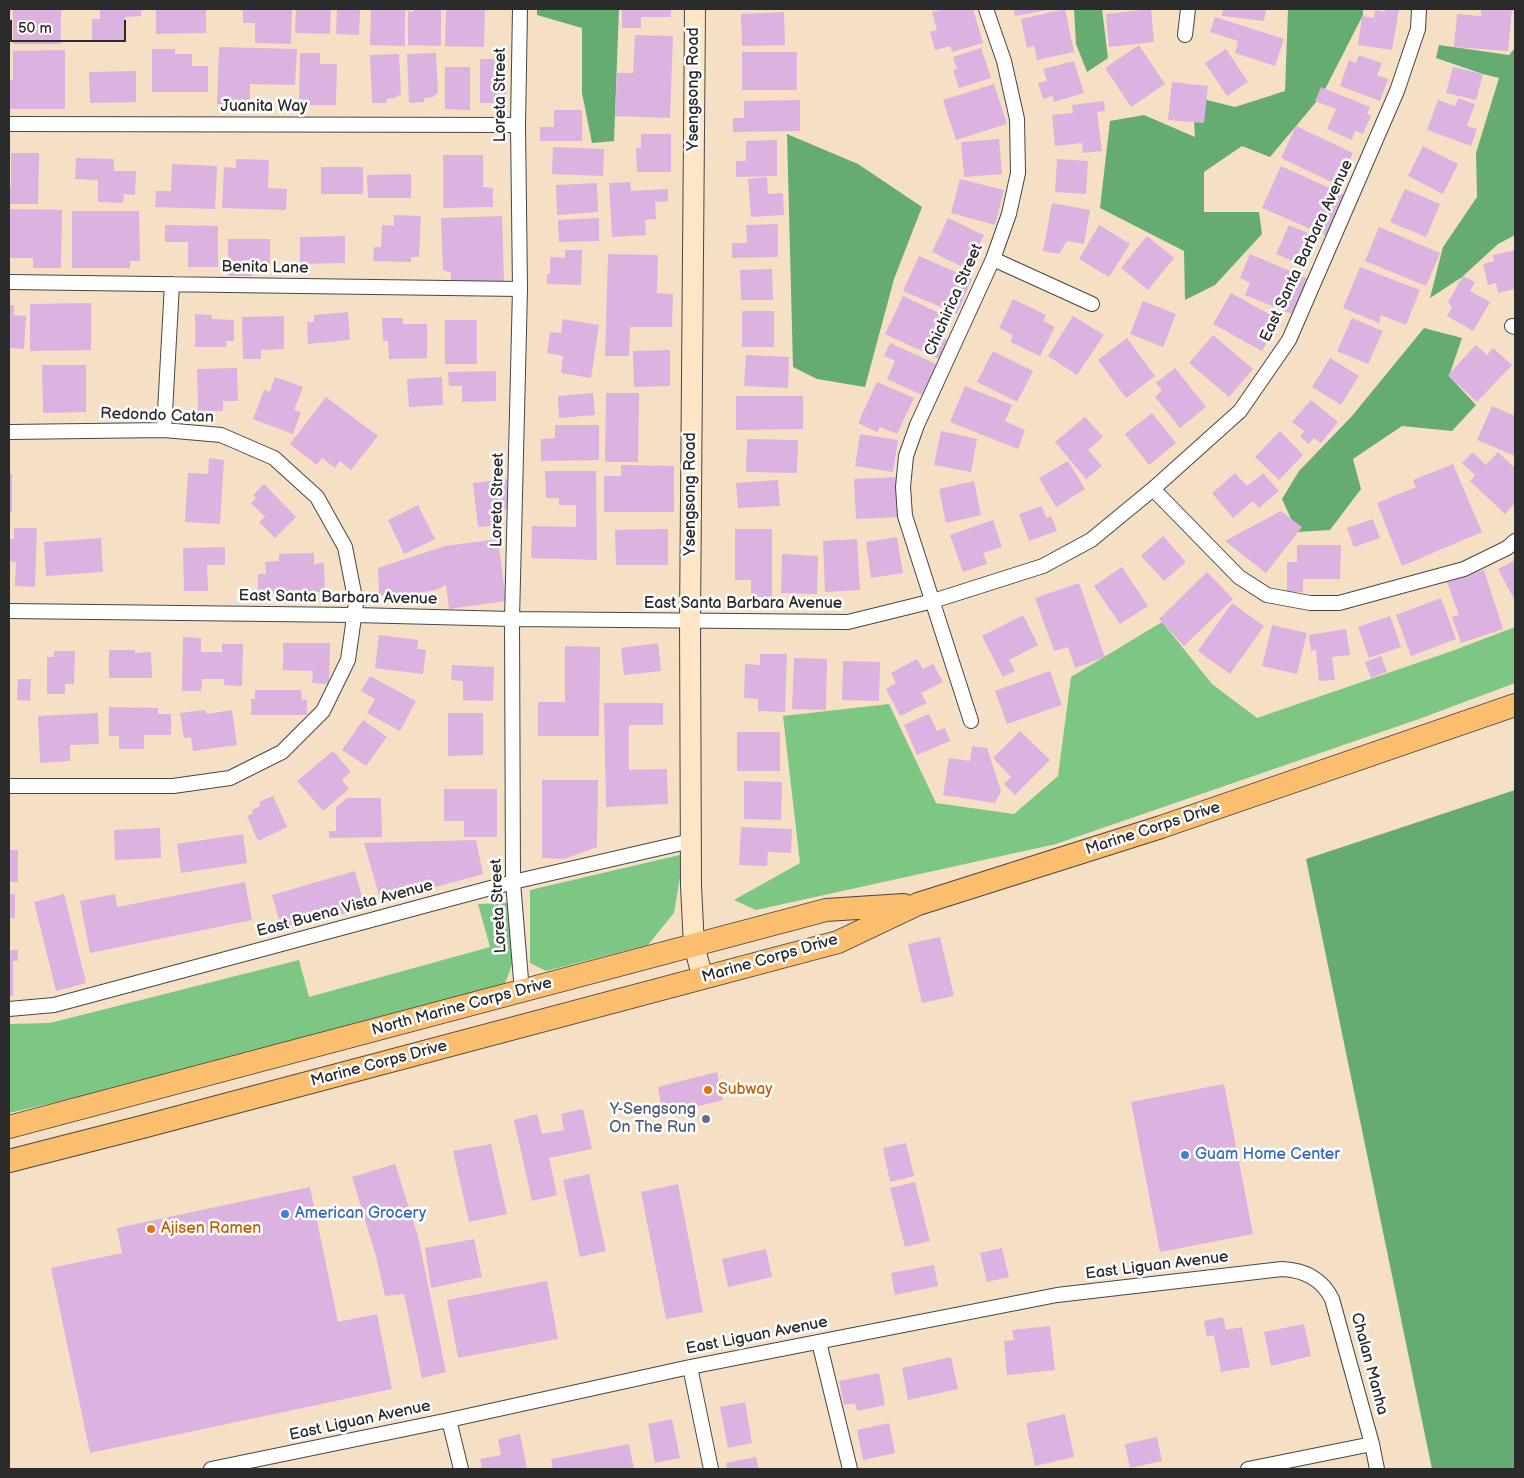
<!DOCTYPE html>
<style>
body{margin:0}
#map{position:relative;width:1524px;height:1478px;overflow:hidden;background:#f5e0c6;font-family:"Balsamiq Sans",sans-serif}
canvas{display:block}
.frame{position:absolute;inset:0;border:10px solid #2b2b2b;pointer-events:none}
.scale{position:absolute;left:10px;top:20px;width:116px;height:22px;box-sizing:border-box;border:2px solid #2b2b2b;border-top:0;padding-left:6px;font-size:15px;line-height:18px;white-space:nowrap;color:#2b2b2b;-webkit-text-stroke:4px #fff;paint-order:stroke}
</style>
<div id="map">
<canvas width="1524" height="1478"></canvas>
<div class="frame"></div>
<div class="scale">50 m</div>
</div>
<script>
const g = document.querySelector('canvas').getContext('2d');
g.lineJoin = 'round';
function fillPath(path, color) {
  g.fillStyle = color;
  g.fill(path, 'evenodd');
}
function trace(path, color, width, dash) {
  g.strokeStyle = color;
  g.lineWidth = width;
  g.lineCap = dash ? 'butt' : 'round';
  g.setLineDash(dash || []);
  g.stroke(path);
}
function write(font, color, halo, rows, align = 'center') {
  g.font = font + ' "Balsamiq Sans",sans-serif';
  g.lineWidth = 5;
  g.setLineDash([]);
  g.textBaseline = 'middle';
  g.strokeStyle = halo;
  g.fillStyle = color;
  for (const [text, x, y, turn = 0] of rows) {
    g.save();
    g.translate(x, y);
    g.rotate((+turn || 0) * Math.PI / 180);
    g.textAlign = isNaN(turn) ? turn : align;
    if (halo) g.strokeText(text, 0, 0);
    g.fillText(text, 0, 0);
    g.restore();
  }
}
fillPath(new Path2D(`
 M1162 622 1212 684 1257 718 1452 651 1515 627V683L1419 719 1056 844 756 910 734 900 800 863 783 716 889 704 936 803 1014 814 1058 776 1071 677Z
 M684 854 674 913 648 945 546 971 530 963V890Z
 M509 903 513 962 504 986 152 1080 9 1113V1024L50 1023 299 960 309 997 490 947 478 904Z`), '#7dc683');
fillPath(new Path2D(`
 M537 9H619L614 141 592 143 582 93V28L537 15Z
 M1074 9H1102L1108 58 1087 72 1076 44Z
 M1288 9H1363V15L1322 95 1270 157 1242 146 1204 172V212H1259L1262 234 1215 285 1185 300 1184 251 1100 208 1110 121 1144 115 1195 137 1193 104 1207 100 1235 107 1285 91Z
 M1439 45 1509 55 1515 48V235L1498 244 1462 277 1430 298 1443 247 1477 197 1476 153 1499 78 1483 74 1436 58Z
 M787 134 858 164 922 207 894 279 865 387 817 379 793 367Z
 M1424 328 1462 338 1449 376 1476 405 1452 431 1402 426 1353 459 1361 489 1330 530 1297 532 1282 499 1299 471 1352 416Z
 M1515 790V1469H1432L1306 859Z`), '#66ab71');
fillPath(new Path2D(`
 M13 9H61V44H13Z
 M100 9H141V16L125 17 126 41 92 42V19H100Z
 M156 9H206V33L156 34Z
 M243 9H292L291 44 255 43V23H243Z
 M296 9H331L330 34 295 33Z
 M337 9H360L359 35 336 34Z
 M371 9H405V46L370 45Z
 M414 9H441V46L408 45V11L414 12Z
 M446 9H485L484 47 445 46Z
 M622 9H671V17H641V28H622Z
 M945 9H973L983 43 952 52 950 46 935 50 930 32 937 30 932 12Z
 M1014 9H1047V10L1015 16Z
 M1065 9 1074 52 1037 60 1034 46 1027 48 1021 19Z
 M1151 9 1154 42 1109 47 1106 14Z
 M1223 9H1266L1264 21 1222 16Z
 M1385 9H1399L1392 50 1358 45 1362 16 1374 18 1375 10 1385 12Z
 M1481 9H1512L1508 51 1454 47 1457 14 1481 16Z
 M784 12 785 45 742 46 741 14Z
 M1215 17 1284 39 1275 66 1235 53 1238 41 1210 32Z
 M635 35 673 36 670 118 615 116 617 73H633Z
 M1139 45 1165 84 1131 107 1105 68Z
 M219 47 297 49 295 85 250 84V105L217 104Z
 M981 48 991 78 959 88 953 70 957 69 953 57Z
 M152 49H175V54H192V66H208V92H152Z
 M1226 49 1248 82 1227 96 1205 63Z
 M65 50V109H9V80H13V51Z
 M742 52H797V90H742Z
 M300 53H320V64H337L336 105H309V100L299 99Z
 M436 53 438 93 433 97 424 98V102L409 103 407 54Z
 M399 54 401 94 395 98 387 99V103H372L370 55Z
 M1359 55 1382 63 1377 75 1388 79 1380 101 1340 86 1349 60 1356 63Z
 M480 59H506V103H480Z
 M1074 61 1084 93 1054 102 1052 96 1043 99 1038 83 1047 81 1043 69Z
 M445 67H470V110L445 109Z
 M1453 67 1483 74 1476 100 1446 93Z
 M136 71V102L90 103 89 72Z
 M1172 82 1208 86 1204 123 1168 120Z
 M994 84 1007 124 956 140 943 100Z
 M1321 87 1370 107 1367 114 1371 116 1363 134 1355 131 1352 140 1327 129 1336 109 1315 101Z
 M1458 98 1475 104 1467 126 1477 129 1471 146 1427 130 1438 100 1455 106Z
 M800 100V131L733 132V118H744V101Z
 M1104 101 1105 111 1097 112 1102 151 1083 153 1082 143 1055 146 1052 115 1073 113 1072 105Z
 M554 110H582V141H540V127H554Z
 M1296 126 1353 153 1338 185 1281 158Z
 M641 134H671V172H637L636 148H641Z
 M999 139 1002 174 964 177 961 142Z
 M777 140V176L736 177V161H746V141Z
 M1423 146 1458 164 1443 194 1408 176Z
 M553 147 604 149 603 176 552 174Z
 M11 153H39L38 204H9V188H11Z
 M443 155H483V187L493 188V207L443 208Z
 M76 158 114 159V171H136L135 195 124 194 123 203 98 202V180L75 179Z
 M236 159 269 160 268 188 287 189 286 210 222 208 224 167 236 168Z
 M1057 159 1088 161 1086 194 1055 192Z
 M172 164 217 166 215 209 155 207 156 191H171Z
 M1281 166 1345 195 1327 236 1262 208Z
 M321 167H363V194H321Z
 M411 174V198H368L367 175Z
 M767 177 768 194 783 193 784 215 751 217 748 179Z
 M960 179 1004 190 995 225 951 213Z
 M630 182 631 191 668 189V201L655 202 656 219 645 220 646 235 612 237 609 183Z
 M597 183 598 212 557 215 556 185Z
 M1405 189 1440 204 1426 237 1390 222Z
 M1052 203 1090 210 1084 244 1067 241 1059 254 1043 251Z
 M9 209 62 210 61 268H33V258H9Z
 M72 211H139L140 261H130V268H72Z
 M394 215 421 216 419 257H411V262L373 261 374 247H381L382 225 394 226Z
 M502 216 504 281 451 282V273L443 270 441 218Z
 M599 218V241L559 242 558 220Z
 M948 218 984 235 967 269 932 252Z
 M778 224V257L732 258V243H747L746 225Z
 M165 225 218 226V267H188V242H165Z
 M1099 225 1130 244 1109 277 1079 259Z
 M1289 225 1319 238 1306 267 1276 254Z
 M1379 227 1440 253 1426 286 1365 261Z
 M345 236V263L300 264V237Z
 M1147 236 1174 258 1148 290 1121 268Z
 M228 239H270V264H252V276H228Z
 M565 250H582L581 285 547 284V274H550V257L565 258Z
 M1515 250V289L1498 293 1496 283 1488 285 1483 264 1494 261 1493 255Z
 M608 254 658 255 657 293 673 294 672 327H630L629 356H605Z
 M1250 254 1309 279 1294 315 1245 295 1250 283 1240 278Z
 M919 256 972 279 957 314 903 291Z
 M1360 267 1420 290 1406 325 1381 315 1379 323 1343 308Z
 M772 269 773 300H741L740 270Z
 M1463 276 1475 282 1470 291 1490 302 1473 331 1447 316 1452 307 1448 302Z
 M1231 293 1280 320 1262 351 1213 324Z
 M903 296 950 318 941 337 950 341 941 360 885 334Z
 M1013 299 1046 315 1043 321 1055 327 1040 356 1010 342 1013 335 999 328Z
 M1143 301 1176 314 1163 347 1130 334Z
 M91 303V350L30 351V304Z
 M9 305H14V315L26 316 24 349 9 348Z
 M742 311H774V347H742Z
 M348 312 350 340 308 344 307 322H314V315Z
 M195 314 212 315 211 319 234 320V341H226V347H195Z
 M284 316V349L261 350V359H243L242 317Z
 M1073 316 1104 335 1077 375 1048 356Z
 M382 318H403V324H427V358L389 359 388 341H383Z
 M1352 318 1383 331 1368 364 1337 351Z
 M563 319 599 325 591 378 561 373 563 356 547 353 550 332 561 333Z
 M445 320H477V364H445Z
 M1213 335 1253 369 1229 397 1189 363Z
 M1127 338 1155 376 1126 398 1098 360Z
 M890 343 936 364 922 395 887 379 895 361 884 356Z
 M1476 345 1487 355 1493 348 1512 365 1477 402 1448 375Z
 M670 350V386L634 387 633 351Z
 M993 351 1033 371 1017 402 977 382Z
 M746 355 789 357 788 388 744 386Z
 M1330 358 1359 376 1341 405 1312 387Z
 M42 365H86V412L43 413Z
 M237 368 238 401H223V411H198L197 369Z
 M1175 368 1206 407 1180 428 1155 397 1162 390 1156 383Z
 M496 371V401L462 402V386H449L448 372Z
 M275 377 303 387 294 410 301 412 293 434 253 419 264 390 270 392Z
 M442 377 443 405 409 407 407 379Z
 M877 382 914 398 897 434 880 427 877 432 858 423Z
 M965 386 1012 405 1005 421 1025 430 1018 449 950 422Z
 M593 393 595 415 559 418 558 396Z
 M606 393H639L638 462H605Z
 M736 396H803V429L736 430Z
 M326 397 378 436 351 470 340 461 335 468 322 458 317 465 290 444Z
 M1311 400 1338 422 1321 443 1314 438 1309 444 1300 437 1304 431 1292 422Z
 M1492 406 1515 416V456L1477 440Z
 M1152 413 1176 443 1149 465 1125 434Z
 M1085 417 1103 437 1088 450 1102 466 1086 479 1055 442Z
 M555 425H599V460L541 461V439L555 438Z
 M941 431 977 439 971 472 934 465Z
 M1280 431 1303 455 1279 480 1255 457Z
 M860 434 898 440 893 472 855 466Z
 M747 439 798 440 797 473 746 472Z
 M1473 452 1486 465 1498 452 1515 468V503L1505 514 1470 481 1475 475 1462 463Z
 M209 458 224 460 220 524 185 522 188 473 208 474Z
 M1068 461 1085 489 1056 507 1039 478Z
 M1453 464 1482 532 1402 566 1377 503 1416 487 1413 480Z
 M621 465 674 466V512H604V476H621Z
 M545 471H596L597 560 531 558 532 526 576 527V505H559V498H546Z
 M1235 473 1247 486 1263 473 1279 491 1259 508 1253 501 1233 518 1212 493Z
 M9 474H12V512H9Z
 M898 477 899 517 856 519 854 479Z
 M507 479 510 509 499 510 500 525 478 527 473 483Z
 M778 480 780 506 738 508 736 483Z
 M974 481 981 515 946 523 939 489Z
 M264 484 296 517 275 538 259 522 265 517 251 503 256 498 253 495Z
 M418 505 435 539 404 554 388 520Z
 M1042 506 1046 518 1051 516 1057 531 1029 541 1019 514Z
 M1281 511 1302 527 1266 573 1225 541Z
 M1373 519 1380 538 1354 547 1347 528Z
 M993 520 1002 547 983 553 987 564 963 572 950 535Z
 M14 528H37L35 587 15 586 16 562 9 561V539H14Z
 M668 529V565H616L615 530Z
 M735 529H772V597H751V580H735Z
 M1163 536 1186 562 1164 581 1141 556Z
 M897 537 903 573 871 578 866 542Z
 M101 538 103 572 46 576 44 542Z
 M498 539 506 601 449 609 446 585 436 590 387 598 379 594 378 568 445 546Z
 M857 539 860 590 825 592 823 541Z
 M1297 545H1341L1340 579H1303V592H1287V562H1297Z
 M225 547V565H207L208 591H184L183 548Z
 M314 553V564L324 563 325 592 258 594V574H266L265 562 279 561V554Z
 M782 554 818 556 817 594 781 593Z
 M1515 560V601L1498 569Z
 M1122 567 1148 606 1120 624 1094 586Z
 M1484 570 1503 629 1461 643 1452 617 1459 615 1447 582Z
 M1207 572 1233 599 1184 646 1159 619Z
 M1079 583 1105 657 1075 668 1068 647 1054 651 1035 598Z
 M1441 598 1456 639 1411 656 1396 615Z
 M1232 603 1264 626 1230 674 1198 651Z
 M1023 615 1038 645 1009 660 1015 671 1003 677 982 636Z
 M1390 616 1401 647 1369 658 1358 627Z
 M1272 625 1307 633 1297 674 1262 666Z
 M1346 629 1350 655 1332 657 1335 680 1319 681 1316 650 1311 651 1309 635Z
 M379 635 418 640 417 649 426 650 423 674 375 668Z
 M183 637 201 638V652H222V644H243L242 686 224 685V679H202L201 691H182Z
 M283 643H330L329 684 312 683 313 671 283 670Z
 M658 643 661 671 624 675 621 648Z
 M565 646 600 647 599 736H538V702H565Z
 M109 650H135V653L151 652 152 678H109Z
 M54 651H75L74 684H65V694H47V657H54Z
 M760 654H787L785 712 758 711V699L744 698 745 664 760 665Z
 M1381 656 1387 672 1371 678 1365 662Z
 M794 658 827 659 826 710 792 709Z
 M917 659 923 669 933 664 943 682 921 693 927 703 900 716 886 689 896 683 891 673Z
 M843 661 880 662 879 701 842 700Z
 M452 665 494 667 493 701 463 700V681L451 680Z
 M1050 671 1062 705 1007 724 995 691Z
 M370 676 416 701 400 731 367 713 375 699 361 691Z
 M18 679H31L30 701 17 700Z
 M255 690H301L302 700H307V715H251V699H255Z
 M604 703H663V725H629V770L667 769 668 804 606 807Z
 M109 707 158 708V714H171V735H144V749H119V736H109Z
 M205 710 207 714 232 710 237 745 193 751 191 737 184 738 180 713Z
 M98 713 99 744 70 745V761L40 763 38 716Z
 M448 713H483V755L448 756Z
 M929 714 937 731 945 728 950 741 917 755 904 725Z
 M363 720 387 737 366 766 342 750Z
 M1020 731 1050 760 1015 795 1004 784 1011 777 993 758Z
 M737 732H780V771H737Z
 M972 746 987 748 1001 791 995 803 943 795 949 758 970 761Z
 M333 751 351 772 342 780 349 789 323 811 297 781Z
 M542 780H598L597 847 564 859 542 858Z
 M744 781 782 782 781 820 744 819Z
 M444 789H497V837H464V821H444Z
 M273 796 287 827 258 841 247 816 253 813 252 810 260 806 259 802Z
 M347 798H381L382 837 329 838V831H336V807Z
 M741 827 792 829 791 853 768 852 767 866 739 865Z
 M160 828 161 858 115 860 114 830Z
 M243 834 247 863 181 873 177 844Z
 M476 840 483 874 381 902 364 843Z
 M9 850H18V882H9Z
 M355 871 365 908 282 931 272 895Z
 M245 882 252 920 90 953 80 901 115 894 117 907Z
 M9 894H15V918H9Z
 M64 894 86 983 56 991 34 902Z
 M940 937 954 996 922 1003 908 944Z
 M9 950H18V961H13V996H9Z
 M717 1072 723 1100 663 1115 658 1087Z
 M1224 1084 1253 1234 1160 1252 1131 1102Z
 M583 1109 592 1149 549 1158 557 1195 532 1201 514 1120 537 1114 542 1134 564 1130 561 1114Z
 M906 1143 914 1176 890 1182 883 1148Z
 M491 1144 507 1214 469 1222 453 1151Z
 M395 1164 418 1236 446 1372 422 1378 404 1294 385 1296 376 1256 352 1177Z
 M589 1174 606 1251 580 1257 563 1180Z
 M915 1182 930 1241 905 1247 890 1188Z
 M678 1184 703 1312 666 1319 641 1192Z
 M310 1187 338 1322 377 1314 392 1389 90 1453 51 1268 122 1253 117 1228Z
 M474 1239 482 1277 431 1288 425 1248Z
 M1002 1248 1009 1277 987 1282 980 1253Z
 M766 1249 772 1277 728 1287 722 1259Z
 M934 1265 938 1286 895 1295 891 1273Z
 M547 1281 558 1339 458 1358 447 1300Z
 M1223 1317 1226 1330 1242 1327 1250 1367 1221 1372 1214 1335 1207 1337 1204 1321Z
 M1304 1324 1311 1356 1271 1366 1264 1332Z
 M1050 1326 1055 1370 1007 1375 1004 1341 1014 1340 1012 1330Z
 M951 1357 958 1389 908 1400 902 1368Z
 M879 1373 885 1405 857 1411 855 1403 844 1405 839 1381Z
 M745 1402 752 1443 728 1448 720 1407Z
 M1065 1414 1074 1457 1035 1466 1026 1423Z
 M672 1419 680 1458 655 1463 648 1424Z
 M889 1423 895 1453 863 1460 857 1430Z
 M520 1434 527 1469H482L480 1459 501 1455 498 1439Z
 M1157 1437 1162 1461 1130 1468 1125 1444Z
 M629 1444 634 1469H553L551 1459Z
 M756 1457 759 1469H727L726 1463Z`), '#dcb2e0');
const minor = new Path2D(`
 M520 9 518 125 520 289 512 619 513 882 522 992
 M1185 35 1188 9
 M9 124 518 125
 M993 259 1092 304
 M9 282 520 289
 M1512 326 1515 327
 M164 430 172 284
 M9 432 164 430 221 435 274 458 317 497 345 547 356 603 348 660 323 711 282 752 230 778 173 786H9
 M1153 489 1239 577 1267 595 1310 603H1339L1464 569 1507 548 1515 541
 M9 611 355 615 512 619 848 622 933 601 1043 566 1091 540 1153 489 1240 411 1289 340 1397 91 1418 29 1419 9
 M971 721 905 516 903 487 906 456 917 425 993 259 1009 214 1018 173 1017 119 1004 61 986 9
 M9 1009 54 1005 513 882 691 841
 M819 1342 850 1469
 M690 1367 711 1469
 M449 1420 461 1469
 M211 1469 449 1420 690 1367 1057 1295 1282 1269C1305 1270 1322 1279 1332 1299L1372 1444 1377 1469
 M1248 1469 1372 1444`);
const secondary = new Path2D(`
 M695 9 690 621 691 886 694 946 703 978`);
const primary = new Path2D(`
 M9 1127 826 910 904 905
 M9 1161 142 1127 838 942 918 904 1161 827 1515 705`);
trace(minor, '#494642', 16);
trace(secondary, '#494642', 22);
trace(primary, '#494642', 24);
trace(minor, '#fff', 14);
trace(secondary, '#fde5c5', 20);
trace(primary, '#fbbd6e', 22);
for (const [x, y, r, color] of [
 [708,1090,5,"#e8710a"],
 [706,1119,5,"#5c6f8a"],
 [1185,1155,5,"#3f7fe0"],
 [285,1214,5,"#3f7fe0"],
 [151,1229,5,"#e8710a"]
]) {
  const dot = new Path2D();
  dot.arc(x, y, r, 0, 2 * Math.PI);
  g.fillStyle = color;
  g.fill(dot);
  trace(dot, '#fff', 2);
}
write('16px', '#2b2b2b', '#fff', [
 ["Ysengsong Road",694,89,-90],
 ["Loreta Street",501,95,-90],
 ["Juanita Way",264,107],
 ["East Santa Barbara Avenue",1307,251,-65],
 ["Benita Lane",265,268,1],
 ["Chichirica Street",954,300,-66],
 ["Redondo Catan",157,416,2],
 ["Ysengsong Road",691,494,-90],
 ["Loreta Street",498,500,-89],
 ["East Santa Barbara Avenue",338,598,1],
 ["East Santa Barbara Avenue",743,604],
 ["Marine Corps Drive",1153,829,-18],
 ["Loreta Street",499,906,-93],
 ["East Buena Vista Avenue",345,909,-15],
 ["Marine Corps Drive",770,959,-16],
 ["North Marine Corps Drive",462,1007,-15],
 ["Marine Corps Drive",379,1064,-15],
 ["East Liguan Avenue",1157,1266,-7],
 ["East Liguan Avenue",757,1336,-11],
 ["Chalan Manha",1369,1364,75],
 ["East Liguan Avenue",360,1421,-12]
]);
write('16px', '#c56008', '#fff', [
 ["Subway",718,1090],
 ["Ajisen Ramen",161,1229]
], 'left');
write('16px', '#4e5e75', '#fff', [
 ["Y-Sengsong",696,1110],
 ["On The Run",696,1128]
], 'right');
write('16px', '#366cbe', '#fff', [
 ["Guam Home Center",1195,1155],
 ["American Grocery",295,1214]
], 'left');
</script>
